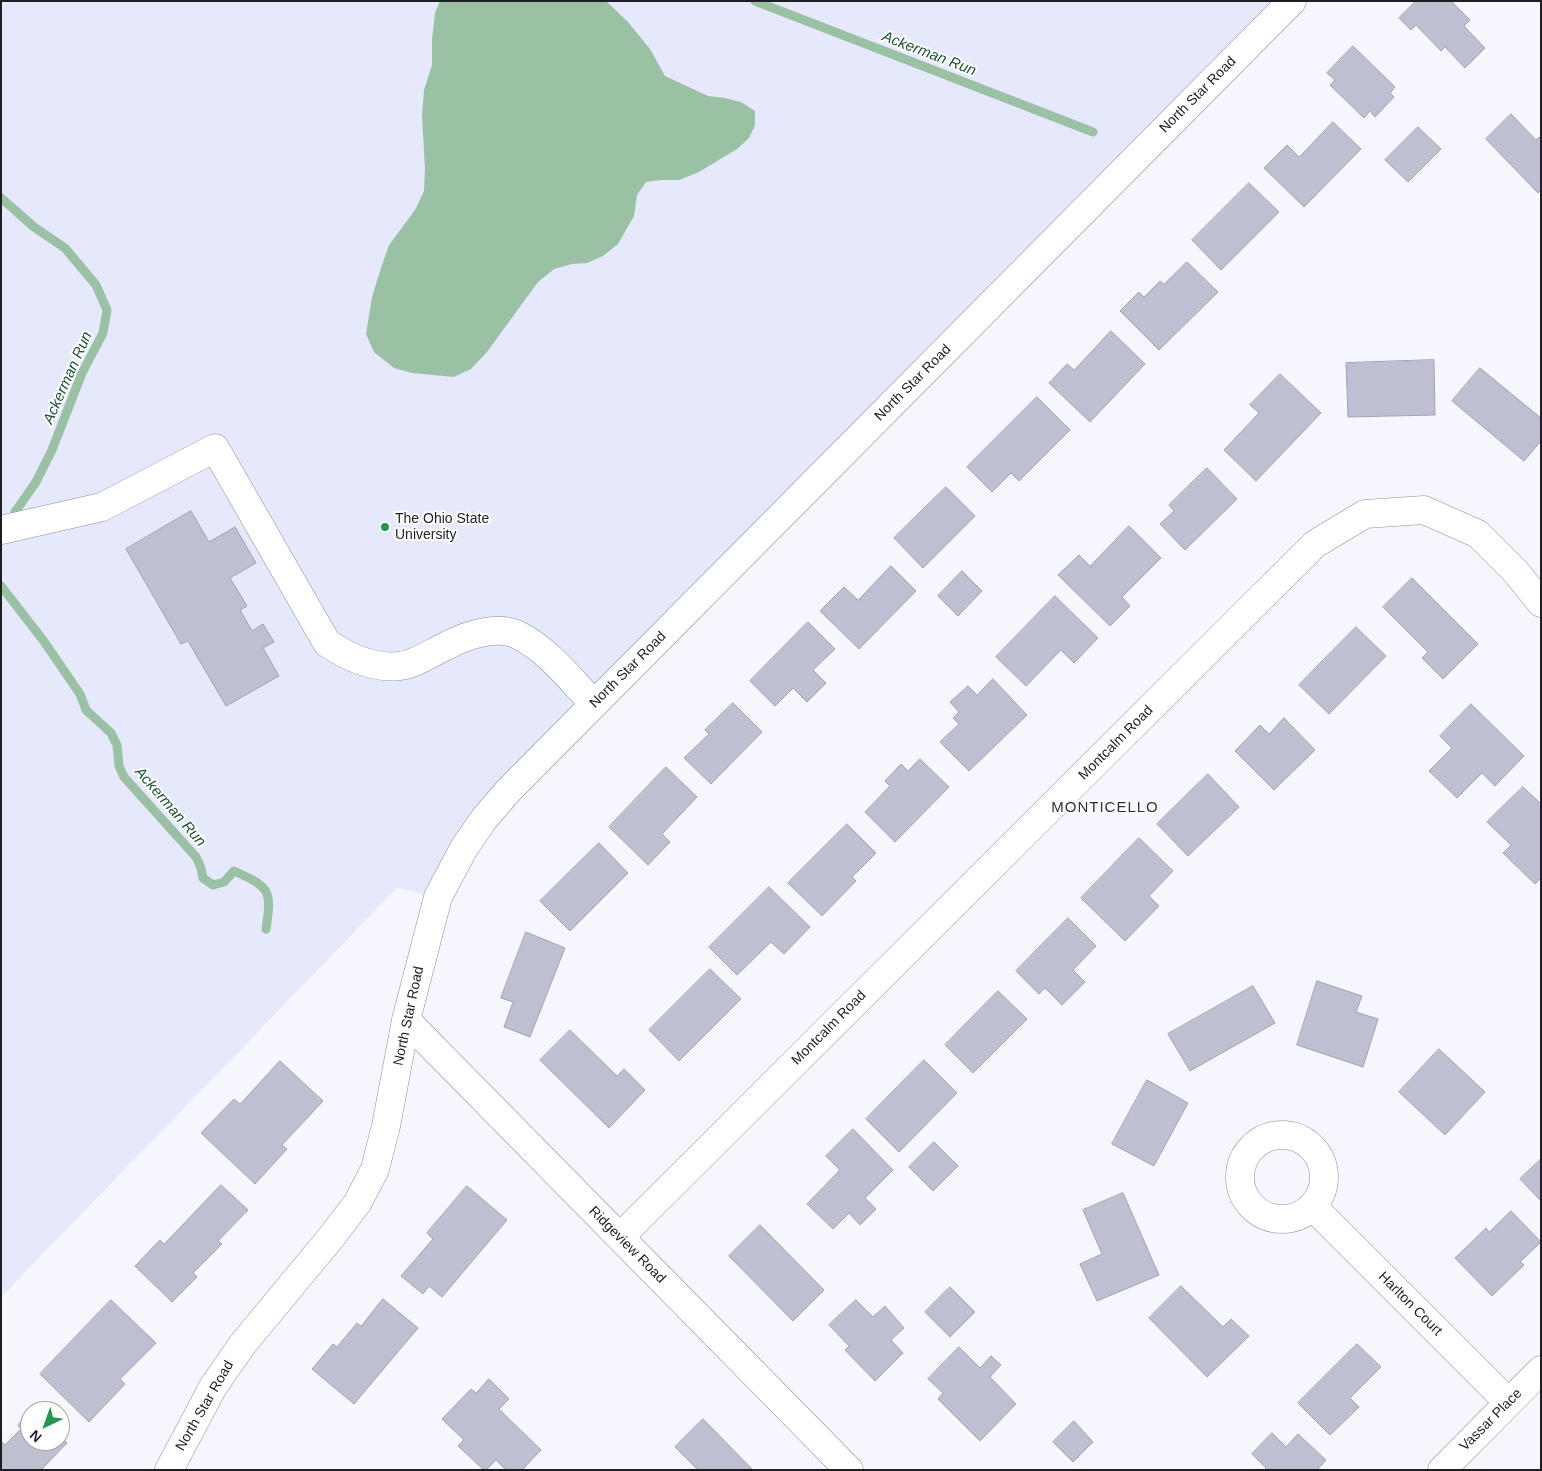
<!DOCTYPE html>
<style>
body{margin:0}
#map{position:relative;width:1542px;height:1471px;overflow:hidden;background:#f5f6fe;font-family:Helvetica,sans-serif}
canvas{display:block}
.frame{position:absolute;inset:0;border:2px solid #1d1e24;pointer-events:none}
.north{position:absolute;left:20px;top:1401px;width:50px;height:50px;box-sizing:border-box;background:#fff;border:1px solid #a5a5a7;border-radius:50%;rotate:222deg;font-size:14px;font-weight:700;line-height:20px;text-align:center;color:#1d1e24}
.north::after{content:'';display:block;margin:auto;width:18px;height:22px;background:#229651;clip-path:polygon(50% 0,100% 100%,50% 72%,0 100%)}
</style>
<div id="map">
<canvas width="1542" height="1471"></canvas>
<div class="frame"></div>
<div class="north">N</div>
</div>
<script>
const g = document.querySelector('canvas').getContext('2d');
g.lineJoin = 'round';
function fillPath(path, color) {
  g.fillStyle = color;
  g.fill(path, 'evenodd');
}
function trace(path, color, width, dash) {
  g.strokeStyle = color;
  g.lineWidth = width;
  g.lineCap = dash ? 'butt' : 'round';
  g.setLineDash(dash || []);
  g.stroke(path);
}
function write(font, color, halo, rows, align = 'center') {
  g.font = font + ' Helvetica,sans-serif';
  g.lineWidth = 4;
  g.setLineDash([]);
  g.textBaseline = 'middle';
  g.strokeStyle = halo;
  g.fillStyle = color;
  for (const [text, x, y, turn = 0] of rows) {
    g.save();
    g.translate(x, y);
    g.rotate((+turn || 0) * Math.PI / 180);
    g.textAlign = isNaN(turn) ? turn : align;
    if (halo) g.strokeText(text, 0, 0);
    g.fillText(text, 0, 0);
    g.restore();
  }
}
fillPath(new Path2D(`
 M1 1H1292L508 791 438 897 397 888 1 1297Z`), '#e6e8fc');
fillPath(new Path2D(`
 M440 1H606L628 22 650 49 665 76 708 96 725 98 741 102 755 111V125L749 138 737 149 699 172 679 180H660L646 182 637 195 634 216 618 244 603 256 587 263 572 264 554 269 538 282 487 352 471 369 454 377 412 373 394 368 374 352 366 334 372 297 380 271 389 245 415 210 424 191 425 169 422 116 424 90 432 65V39L435 13Z`), '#9ac1a3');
trace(new Path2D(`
 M755 1 1093 132
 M1 198 34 227 65 248 96 285 107 310 103 333 82 373 52 450 36 482 15 512
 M1 586 43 640 80 694 86 710 111 733 117 745 119 766 124 777 196 857 201 868 203 878 213 885 224 882 234 871C270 887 272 890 266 929`), '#9ac1a3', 9);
const building = new Path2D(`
 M1416 1H1451L1470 20 1464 26 1485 48 1465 68 1445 47 1441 51 1416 25 1411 30 1399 18Z
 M1353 46 1395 87 1390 93 1394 97 1375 117 1370 111 1364 118 1330 85 1335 80 1327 73Z
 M1511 114 1536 140 1539 137 1541 139V190L1538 193 1486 139Z
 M1333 122 1361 149 1304 207 1264 168 1287 145 1299 157Z
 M1418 127 1441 149 1408 182 1385 160Z
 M1249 183 1279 212 1221 270 1192 240Z
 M1187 262 1218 292 1159 350 1120 311 1139 292 1144 297 1160 281 1164 284Z
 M1111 331 1145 364 1090 422 1049 383 1067 364 1074 370Z
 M1434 360 1435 415 1348 417 1346 363Z
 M1480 368 1541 418V441L1524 461 1452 401Z
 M1280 374 1321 413 1256 481 1224 450 1259 413 1250 405Z
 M1037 397 1070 430 1019 481 1011 473 992 492 967 467Z
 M1207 468 1237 499 1185 550 1160 524 1174 511 1169 505Z
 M946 487 975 516 923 568 894 538Z
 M191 511 209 542 235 527 256 563 230 578 247 606 240 610 252 631 263 624 274 642 263 648 279 676 226 706 188 641 181 644 126 549Z
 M1129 526 1161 558 1122 597 1130 606 1110 626 1058 575 1079 555 1090 566Z
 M891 566 916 591 859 649 820 611 844 587 858 600Z
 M962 571 982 591 958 616 938 596Z
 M1412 578 1478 644 1443 679 1422 658 1428 652 1383 607Z
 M1055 596 1098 638 1074 663 1061 650 1026 686 996 657Z
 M808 622 835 649 813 670 826 683 807 702 793 688 775 706 750 681Z
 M1356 627 1386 656 1329 714 1299 685Z
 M993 679 1027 715 969 771 940 742 959 724 953 718 959 712 950 702 968 686 977 695Z
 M733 703 762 732 711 784 684 758 709 734 705 730Z
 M1471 704 1524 756 1495 786 1482 773 1457 798 1429 771 1452 748 1440 736Z
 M1284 718 1315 750 1274 790 1235 751 1260 725 1269 734Z
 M920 759 949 787 895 842 865 812 890 786 885 781 901 764 908 771Z
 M666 767 697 797 662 834 670 842 648 865 609 827Z
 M1208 774 1239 807 1188 856 1157 824Z
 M1523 787 1541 804V878L1535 884 1503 853 1511 845 1487 822Z
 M847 824 876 853 852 877 856 881 822 916 788 883Z
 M1139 838 1173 871 1149 896 1159 906 1125 941 1081 898Z
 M599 843 628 873 570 931 540 901Z
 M769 887 810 927 784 954 771 942 737 975 709 947Z
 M1068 918 1096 946 1073 970 1085 982 1062 1005 1045 988 1039 994 1016 971Z
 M526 932 565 948 530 1037 504 1027 513 1002 501 998Z
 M710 969 741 999 679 1061 649 1030Z
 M1317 981 1362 996 1356 1012 1378 1019 1363 1067 1297 1045Z
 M1253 986 1275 1023 1190 1071 1168 1034Z
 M998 991 1027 1019 973 1073 945 1045Z
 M570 1030 617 1076 624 1069 645 1090 609 1128 540 1060Z
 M1439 1049 1485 1092 1445 1135 1399 1092Z
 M924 1060 957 1093 899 1152 866 1119Z
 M280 1061 323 1101 282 1145 287 1149 255 1184 201 1133 234 1099 240 1104Z
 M1147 1080 1188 1103 1154 1166 1112 1144Z
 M853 1129 893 1170 865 1198 876 1209 860 1225 849 1213 833 1229 807 1204 840 1170 826 1156Z
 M934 1142 958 1166 933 1191 909 1167Z
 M1541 1159V1201L1520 1179Z
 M221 1185 248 1210 218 1241 222 1244 193 1273 197 1277 172 1302 135 1266 160 1240 164 1244Z
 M467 1186 507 1220 442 1297 429 1286 423 1294 401 1276 433 1239 427 1233Z
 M1123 1193 1159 1275 1097 1301 1080 1264 1102 1254 1083 1210Z
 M1511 1211 1541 1242 1520 1262 1524 1265 1492 1296 1455 1258 1486 1228 1489 1232Z
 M760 1225 824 1290 793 1321 729 1256Z
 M1181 1286 1223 1327 1231 1319 1249 1336 1207 1377 1149 1318Z
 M950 1287 975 1312 950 1337 925 1312Z
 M383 1299 418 1328 354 1404 312 1369 333 1344 337 1347 357 1323 361 1326Z
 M111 1300 156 1343 120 1379 125 1384 89 1422 40 1374Z
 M856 1300 873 1317 885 1306 904 1328 891 1340 903 1353 875 1381 845 1350 849 1346 829 1325Z
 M1357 1344 1381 1367 1350 1398 1359 1407 1330 1435 1298 1403Z
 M959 1347 980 1368 991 1356 1001 1365 990 1377 1016 1404 980 1441 938 1399 943 1393 928 1379Z
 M489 1379 509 1399 499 1409 541 1450 522 1470H506L496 1460 486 1470H484L458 1446 464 1440 442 1419 471 1389 476 1393Z
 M30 1413V1441H60V1436L67 1443 41 1470H1V1441L5 1445 21 1429 18 1425Z
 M703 1419 753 1470H698L675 1447Z
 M1074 1421 1093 1442 1073 1462 1053 1442Z
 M1272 1433 1286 1447 1298 1434 1326 1460 1317 1470H1264L1266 1468 1252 1454Z`);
fillPath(building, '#bec0d1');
trace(building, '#a1a3b4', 1);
const minor = new Path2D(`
 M1 530 102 507 215 448 327 643C348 657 373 669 399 666 417 664 432 652 448 645 467 635 498 625 518 635 547 649 572 681 594 704
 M406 1020 849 1470
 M1240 1177a42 42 0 1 1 84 0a42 42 0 1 1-84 0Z
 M1312 1206 1508 1402
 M620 1237 1315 544 1365 514 1424 510 1478 534 1516 572 1541 603
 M169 1470 213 1387 242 1345 333 1235 358 1202 375 1169 386 1126 406 1020 438 897 464 848 484 819 508 791 1292 1
 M1442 1470 1541 1370`);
trace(minor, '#8b8d9d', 29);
trace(minor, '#fff', 28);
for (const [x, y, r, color] of [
 [385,527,5,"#229651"]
]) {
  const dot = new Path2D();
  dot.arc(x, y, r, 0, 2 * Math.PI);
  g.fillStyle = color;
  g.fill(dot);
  trace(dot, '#fff', 2);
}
write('14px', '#1d1e24', '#fff', [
 ["North Star Road",1198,95,-45],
 ["North Star Road",913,383,-45],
 ["North Star Road",628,670,-45],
 ["Montcalm Road",1116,743,-45],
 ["North Star Road",409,1016,-78],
 ["Montcalm Road",829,1028,-45],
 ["Ridgeview Road",627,1245,45],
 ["Harlton Court",1410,1304,45],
 ["North Star Road",205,1406,-60],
 ["Vassar Place",1491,1420,-45]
]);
write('14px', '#1d1e24', '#fff', [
 ["The Ohio State",395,519],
 ["University",395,535]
], 'left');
write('italic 15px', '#1a5630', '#fff', [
 ["Ackerman Run",929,54,21],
 ["Ackerman Run",68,378,-66],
 ["Ackerman Run",170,807,49]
]);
g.letterSpacing = '1px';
write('15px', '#2e303d', '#fff', [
 ["MONTICELLO",1105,808]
]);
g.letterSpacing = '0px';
</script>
